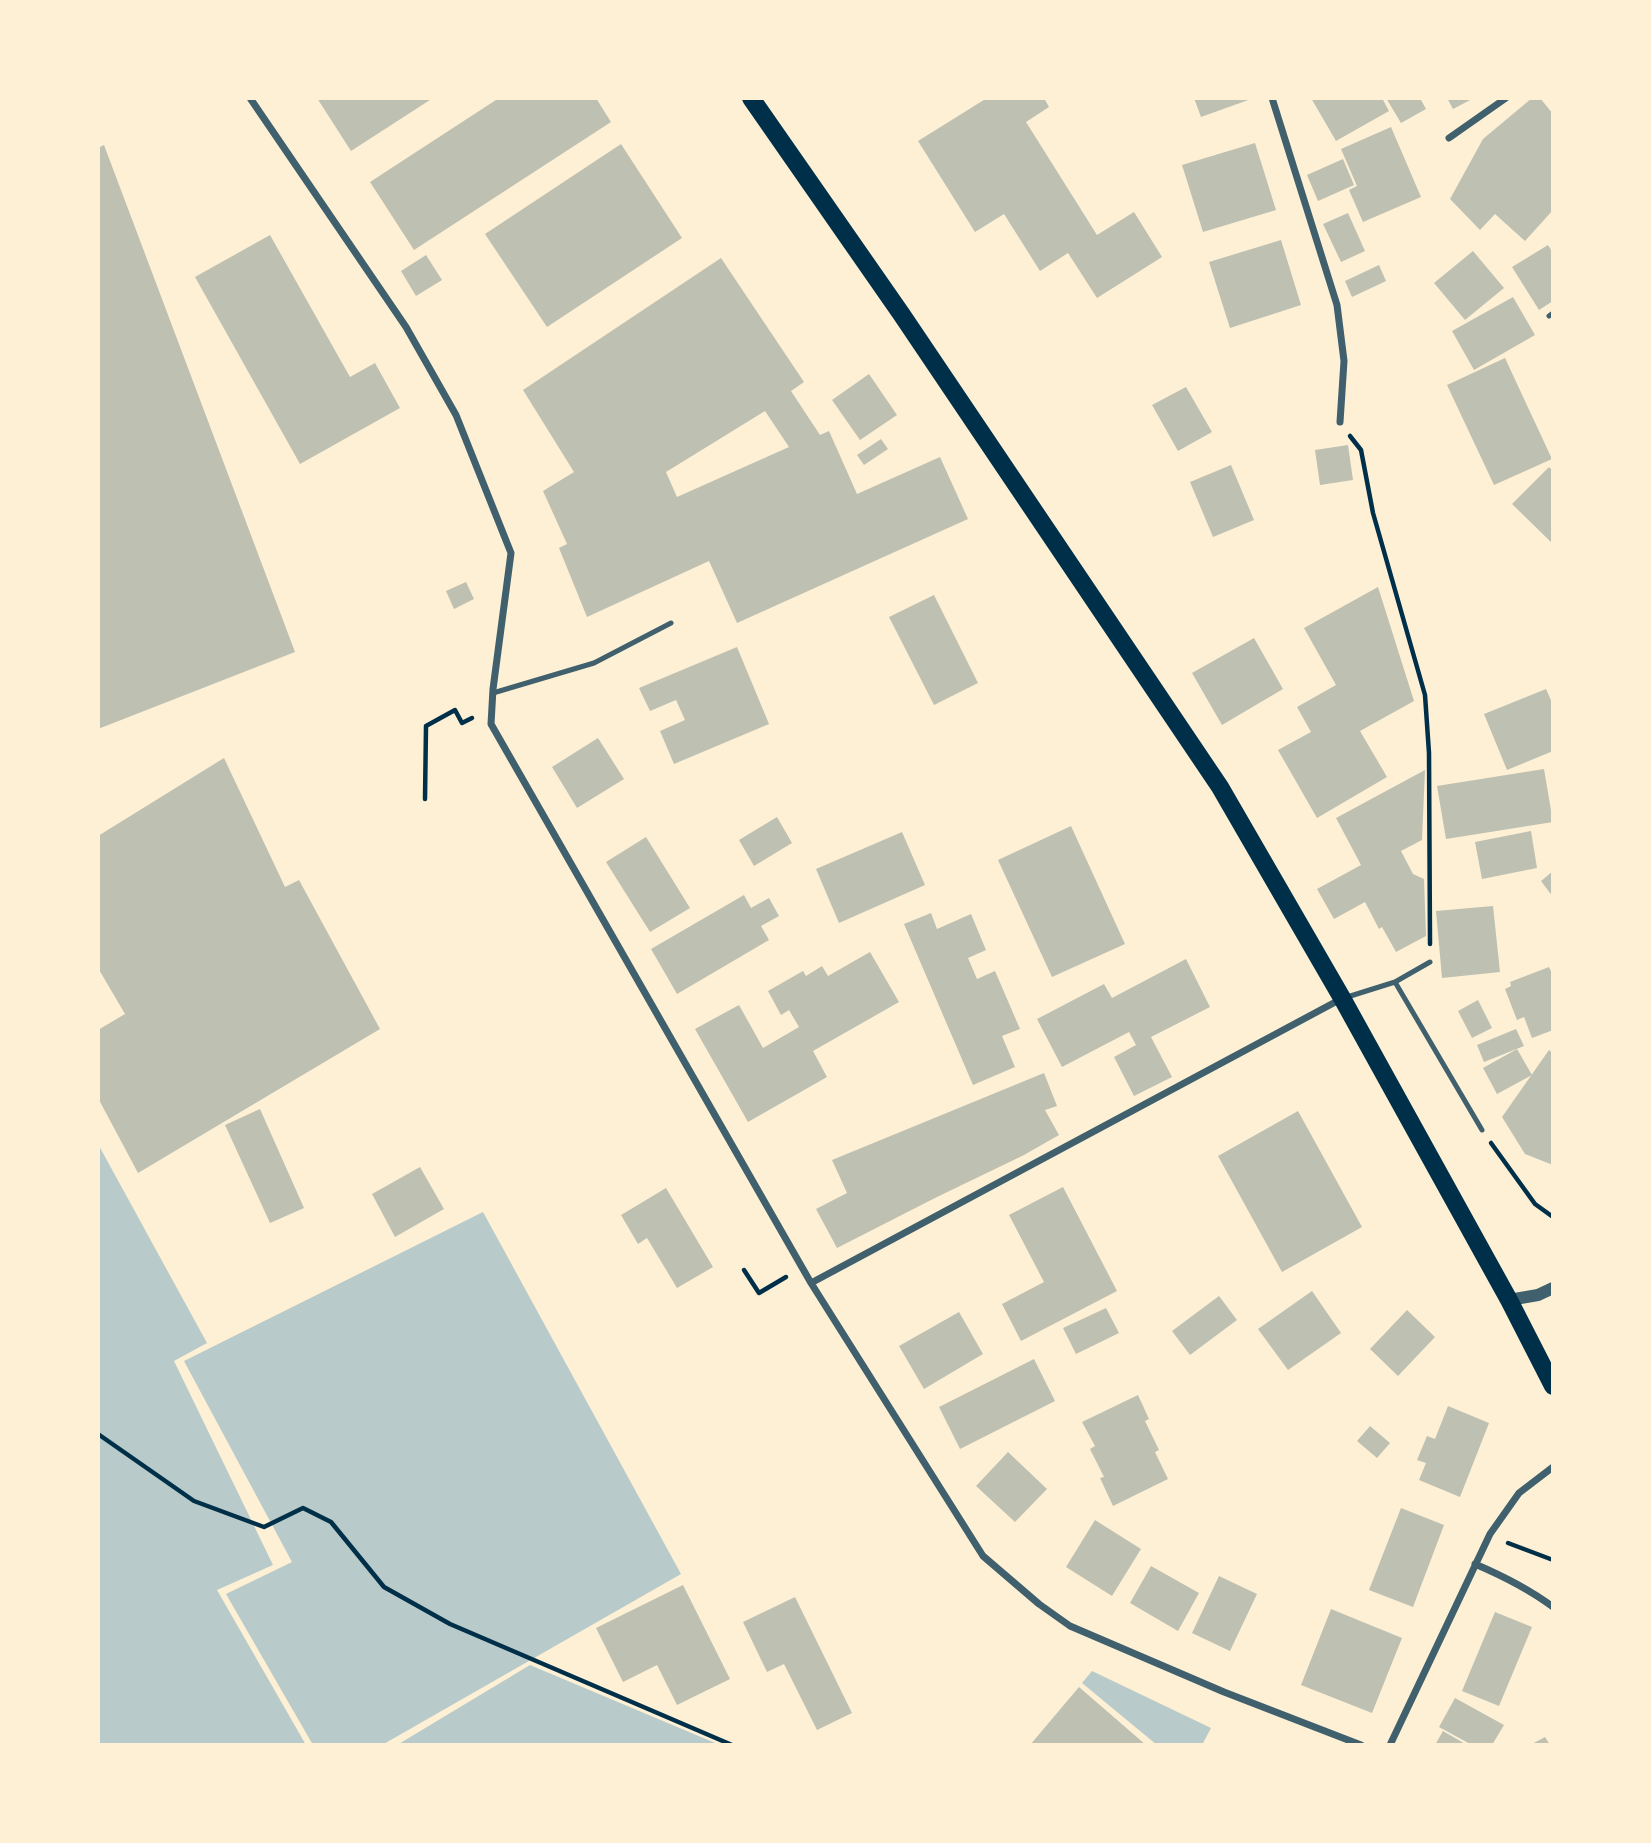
<!DOCTYPE html>
<style>
body{margin:0}
#map{position:relative;width:1651px;height:1843px;overflow:hidden;background:#fdf0d5;font-family:Roboto,sans-serif}
canvas{display:block}
.frame{position:absolute;inset:0;border:100px solid #fdf0d5;pointer-events:none}
</style>
<div id="map">
<canvas width="1651" height="1843"></canvas>
<div class="frame"></div>
</div>
<script>
const g = document.querySelector('canvas').getContext('2d');
g.lineJoin = 'round';
function fillPath(path, color) {
  g.fillStyle = color;
  g.fill(path, 'evenodd');
}
function trace(path, color, width, dash) {
  g.strokeStyle = color;
  g.lineWidth = width;
  g.lineCap = dash ? 'butt' : 'round';
  g.setLineDash(dash || []);
  g.stroke(path);
}
fillPath(new Path2D(`
 M98 1144 207 1343 174 1361 273 1565 217 1590 306 1745H98Z
 M483 1212 681 1574 382 1745H313L226 1594 292 1562 184 1361Z
 M530 1665 720 1745H397Z
 M1092 1671 1211 1728 1202 1745H1157L1082 1683Z`), '#b9caca');
fillPath(new Path2D(`
 M317 98H433L351 151Z
 M499 98H596L611 122 414 250 370 182Z
 M987 98H1044L1049 107 1026 122 1097 235 1134 212 1162 257 1097 298 1068 253 1040 271 1004 214 975 232 918 141Z
 M1194 98H1254L1201 117Z
 M1311 98H1382L1389 111 1336 141Z
 M1386 98H1420L1426 109 1401 123Z
 M1447 98H1474L1453 109Z
 M1532 98H1540L1553 114V210L1525 241 1495 214 1480 230 1450 199 1483 139Z
 M1391 127 1421 197 1363 222 1349 190 1357 186 1341 149Z
 M1255 143 1276 210 1203 232 1182 165Z
 M621 144 682 238 547 327 485 234Z
 M104 145 295 652 98 729V148Z
 M1343 159 1354 185 1318 201 1307 175Z
 M1348 213 1365 251 1341 262 1323 224Z
 M270 235 350 377 375 363 400 408 300 464 195 277Z
 M1281 240 1301 305 1230 328 1209 262Z
 M1548 245 1553 253V301L1539 310 1512 267Z
 M1473 251 1504 288 1465 320 1434 283Z
 M426 255 442 280 416 296 401 271Z
 M721 258 804 382 791 391 820 435 829 431 857 494 940 457 968 519 737 623 709 561 587 617 559 548 567 544 543 491 574 472 523 390ZM765 411 789 447 677 497 666 472Z
 M1379 265 1386 281 1352 297 1345 281Z
 M1513 297 1535 335 1474 370 1452 331Z
 M1505 358 1552 459 1494 485 1447 385Z
 M869 374 897 415 860 440 832 400Z
 M1186 387 1212 432 1178 451 1152 405Z
 M881 439 888 449 864 465 857 455Z
 M1348 445 1353 480 1320 485 1315 450Z
 M1231 465 1254 520 1213 537 1190 482Z
 M1549 467 1553 471V544L1512 504Z
 M466 582 474 599 454 609 446 591Z
 M1378 587 1414 701 1360 731 1387 777 1317 818 1278 750 1311 732 1297 707 1336 685 1304 628Z
 M934 595 978 683 934 705 889 617Z
 M1254 638 1283 689 1222 725 1192 673Z
 M737 647 769 724 674 764 660 731 685 720 676 700 650 711 639 688Z
 M1546 689 1553 705V751L1507 770 1484 714Z
 M598 738 624 779 577 808 552 767Z
 M224 758 285 887 299 880 380 1029 138 1173 98 1098V1030L125 1014 98 968V836Z
 M1544 769 1553 822 1446 839 1437 786Z
 M1425 770 1422 840 1401 851 1413 874 1424 879 1426 936 1396 952 1382 927 1379 929 1365 902 1334 919 1317 889 1361 865 1336 818Z
 M777 817 792 843 754 866 739 840Z
 M1071 826 1125 944 1052 977 998 860Z
 M1531 831 1537 868 1482 879 1475 842Z
 M902 832 925 885 839 923 816 869Z
 M646 837 690 908 650 932 606 862Z
 M1553 871V897L1541 881Z
 M744 895 751 908 769 898 779 916 761 926 769 940 677 994 651 949Z
 M1493 906 1500 972 1442 978 1436 911Z
 M931 913 937 929 971 914 986 950 968 958 977 979 995 971 1020 1029 1002 1036 1015 1067 973 1085 904 924Z
 M870 952 899 1002 813 1051 827 1077 748 1122 695 1029 739 1005 763 1048 799 1027 789 1010 781 1015 768 991 803 971 806 976 822 966 828 976Z
 M1186 959 1210 1007 1151 1037 1172 1077 1134 1096 1114 1057 1136 1045 1129 1032 1062 1067 1037 1019 1104 984 1112 998Z
 M1549 967 1553 975V1030L1532 1038 1524 1017 1517 1020 1505 989 1511 986 1510 982Z
 M1478 1000 1492 1028 1472 1038 1458 1011Z
 M1516 1029 1524 1046 1484 1062 1477 1045Z
 M1517 1049 1532 1075 1497 1094 1483 1068Z
 M1549 1050 1553 1054V1165L1525 1154 1502 1117Z
 M1044 1073 1057 1106 1045 1110 1059 1135 1024 1155 937 1197 837 1248 816 1209 847 1193 832 1160Z
 M260 1109 304 1208 270 1223 225 1125Z
 M1298 1111 1362 1227 1282 1272 1218 1156Z
 M420 1167 444 1209 395 1237 372 1194Z
 M1063 1187 1117 1291 1021 1341 1002 1304 1044 1282 1009 1215Z
 M666 1188 713 1267 677 1288 647 1238 638 1244 621 1215Z
 M1312 1291 1341 1333 1288 1370 1258 1329Z
 M1219 1296 1237 1320 1190 1355 1172 1331Z
 M1106 1308 1119 1333 1076 1354 1063 1328Z
 M1407 1310 1435 1337 1398 1376 1370 1349Z
 M959 1312 983 1354 924 1389 899 1346Z
 M1034 1359 1055 1401 960 1449 939 1407Z
 M1138 1395 1149 1419 1145 1421 1159 1450 1155 1452 1168 1479 1113 1506 1100 1478 1104 1477 1090 1449 1095 1446 1082 1422Z
 M1448 1406 1489 1423 1460 1497 1419 1480 1426 1463 1417 1460 1427 1436 1435 1439Z
 M1370 1426 1390 1443 1377 1458 1357 1441Z
 M1008 1452 1047 1489 1015 1522 976 1486Z
 M1401 1508 1444 1525 1413 1607 1369 1590Z
 M1095 1520 1141 1549 1112 1596 1066 1567Z
 M1151 1566 1199 1593 1178 1631 1130 1603Z
 M1219 1576 1257 1594 1230 1651 1192 1633Z
 M683 1585 730 1679 677 1705 657 1665 623 1682 596 1628Z
 M795 1597 852 1713 817 1730 784 1664 767 1672 743 1622Z
 M1331 1609 1402 1638 1372 1713 1301 1685Z
 M1495 1612 1532 1627 1499 1706 1462 1691Z
 M1079 1687 1146 1745H1030Z
 M1455 1698 1504 1725 1492 1745H1472L1439 1727Z
 M1443 1731 1467 1745H1435Z
 M1545 1737 1550 1745H1530Z`), '#bec0b2');
trace(new Path2D(`
 M1350 436 1361 450 1373 513 1425 695 1429 753 1430 944
 M425 799 426 726 455 710 462 723 472 718
 M1491 1143 1535 1204 1553 1217
 M744 1270 759 1293 786 1277
 M98 1434 194 1501 264 1527 303 1508 331 1522 384 1587 450 1624 732 1745
 M1508 1543 1553 1560`), '#003049', 4.5);
trace(new Path2D(`
 M1549 316 1553 313
 M493 693 594 663 671 623
 M1430 962 1395 982 1482 1130
 M1344 998 1395 982`), '#3f606c', 5);
trace(new Path2D(`
 M250 98 406 327 456 415 511 553 493 689 491 724 811 1283 983 1556 1039 1604 1070 1626 1224 1692 1361 1745
 M1272 98 1337 305 1344 361 1340 422
 M1449 138 1506 98
 M811 1283 1341 999
 M1475 1564C1503 1576 1529 1589 1553 1607
 M1390 1745 1490 1534 1519 1493 1553 1467`), '#3f606c', 7);
trace(new Path2D(`
 M1509 1300 1538 1295 1553 1288`), '#3f606c', 12);
trace(new Path2D(`
 M751 98 902 315 1220 787 1342 998 1509 1300 1553 1386`), '#003049', 18);
</script>
